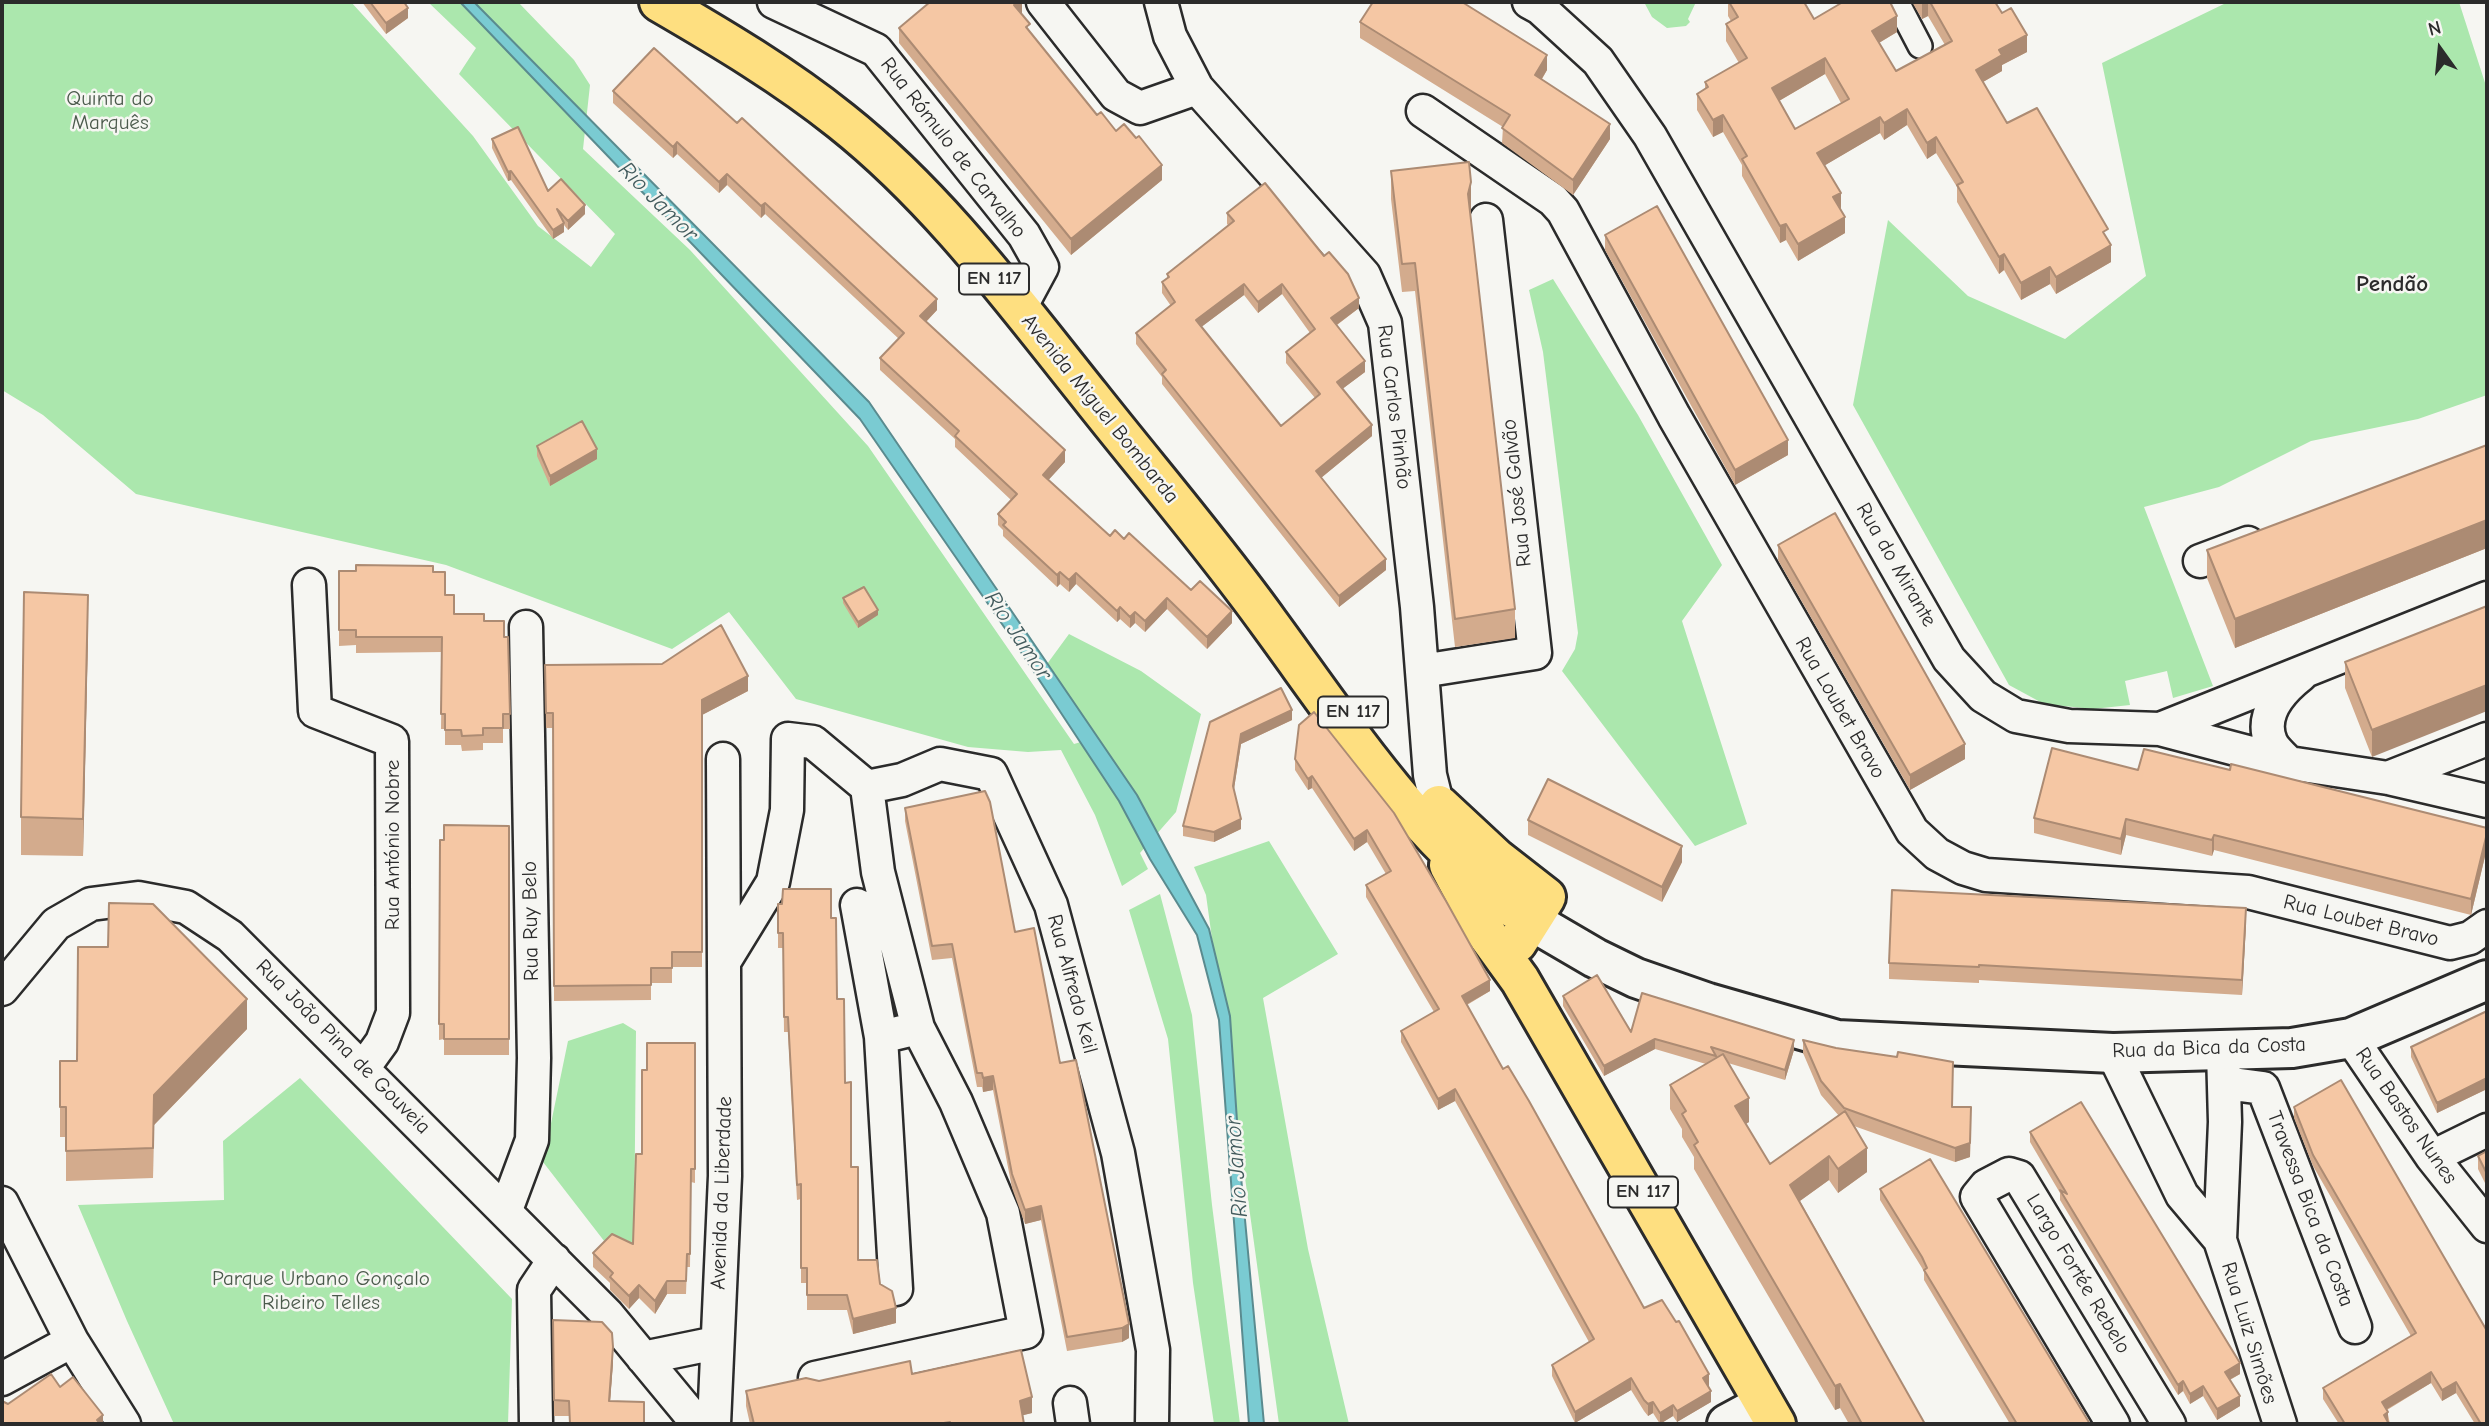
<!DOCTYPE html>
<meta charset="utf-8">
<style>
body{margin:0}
#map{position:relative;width:2489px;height:1426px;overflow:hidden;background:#f6f6f2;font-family:"Comic Neue",sans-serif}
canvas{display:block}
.frame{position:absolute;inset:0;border:4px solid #2b2b2b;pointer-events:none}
.north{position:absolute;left:2405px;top:14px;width:70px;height:70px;-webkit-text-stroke:5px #f6f6f2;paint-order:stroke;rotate:345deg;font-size:19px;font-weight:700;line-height:28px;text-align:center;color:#2b2b2b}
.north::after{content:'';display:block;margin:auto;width:24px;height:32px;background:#2b2b2b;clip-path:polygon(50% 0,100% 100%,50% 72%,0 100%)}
</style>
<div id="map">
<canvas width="2489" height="1426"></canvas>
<div class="frame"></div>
<div class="north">N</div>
</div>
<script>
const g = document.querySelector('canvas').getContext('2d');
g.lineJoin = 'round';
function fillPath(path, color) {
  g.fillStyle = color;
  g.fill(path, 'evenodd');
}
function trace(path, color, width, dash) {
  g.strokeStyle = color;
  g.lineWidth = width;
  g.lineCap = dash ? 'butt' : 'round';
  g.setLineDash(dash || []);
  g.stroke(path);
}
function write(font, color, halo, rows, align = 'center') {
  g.font = font + ' "Comic Neue",sans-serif';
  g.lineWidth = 5;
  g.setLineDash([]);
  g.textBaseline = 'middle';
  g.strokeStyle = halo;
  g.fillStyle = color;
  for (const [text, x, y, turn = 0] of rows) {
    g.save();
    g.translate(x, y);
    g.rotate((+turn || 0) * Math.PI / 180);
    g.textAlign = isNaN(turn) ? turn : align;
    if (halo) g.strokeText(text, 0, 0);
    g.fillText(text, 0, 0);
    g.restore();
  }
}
fillPath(new Path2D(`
 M2 2H351L473 136 538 226 591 267 615 234 459 74 476 48 428 2H518L574 60 590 85 583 149 690 250 868 446 1074 744 1081 742 1039 675 1069 634 1141 671 1201 714 1176 812 1140 853 1148 869 1122 886 1095 815 1061 750 1028 752 968 747 796 699 729 612 672 649 446 565 136 494 43 415 2 390Z
 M1644 2H1696L1688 19 1690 22 1686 26 1667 28 1652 17Z
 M2228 2H2459L2487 89V395L2418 419 2311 441 2219 487 2144 507 2213 686 2173 698 2167 671 2125 681 2130 705 2093 709 2044 704 2009 685 1853 405 1888 220 1968 296 2065 339 2146 276 2102 63Z
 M1553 279 1638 415 1722 565 1682 621 1747 824 1695 846 1562 671 1575 649 1578 633 1543 352 1529 290Z
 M1269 841 1338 954 1263 998 1308 1249 1349 1424H1279L1206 895 1194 867Z
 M1160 894 1192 1015 1212 1205 1240 1424H1214L1193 1283 1168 1039 1129 910Z
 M623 1023 636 1031 634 1247 608 1246 543 1162 568 1041Z
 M300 1078 512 1299 508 1424H174L127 1321 78 1205 224 1200 223 1141Z`), '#abe7ad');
const water = new Path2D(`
 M460 2H474L869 402 1137 795 1209 929 1230 1016 1240 1166 1264 1424H1249L1219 1020 1197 935 1150 859 1119 801 1011 637 860 419Z`);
fillPath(water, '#7acbd2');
trace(water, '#5a8b8f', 2);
const pedestrian = new Path2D(`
 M1897 2 1920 46`);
const minor = new Path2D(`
 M774 2 876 50 1024 235 1042 267 1020 308
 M1043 2 1116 95 1140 108 1197 88
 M1161 2 1170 36 1197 88 1364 275 1385 323 1417 607 1430 775 1437 803
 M1529 2 1540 8 1598 61 1650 136 1949 659 1983 696 2016 716 2069 726 2160 729 2289 763 2388 778 2487 801
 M1423 111 1553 200 1563 211 1674 416 1912 831 1937 854 1963 868 1986 875 2248 892 2450 943 2470 938 2487 926
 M2200 561 2248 543
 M309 585 315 711 392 741 393 1013 382 1042 364 1067
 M1422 671 1535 653 1486 220
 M2160 729 2487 598
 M2289 763C2283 757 2274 749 2271 742 2259 715 2282 690 2301 675
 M2388 778 2487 739
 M867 787 902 780 940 764 991 774 1051 905 1118 1153 1153 1350 1152 1424
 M857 905 881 1037
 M724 962 773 882 787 810 788 739 813 742 867 787
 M2 989 56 924 91 904 138 898 186 907 230 936 607 1314 698 1424
 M2351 1038 2432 1157 2487 1226
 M2223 1051 2225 1122 2220 1240 2280 1424
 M2113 1053 2182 1195 2220 1240
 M2225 1083 2263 1088 2355 1327
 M2432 1157 2487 1130
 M2 1203 72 1341 124 1424
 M506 1210 532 1140 534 1058 526 627
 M896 1289 881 1037 918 1028
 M643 1358 716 1343
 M815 1378 1026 1332 1003 1213 956 1102 918 1028 878 872 867 787
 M2 1379 72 1341
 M1070 1403 1073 1424
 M536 1424 534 1290 554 1260
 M714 1424 725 1176 723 759
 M2113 1424 1977 1197 1986 1186 2009 1174 2019 1177 2169 1424`);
const tertiary = new Path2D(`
 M1530 920 1595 958 1636 978 1708 1003 1837 1040 2113 1053 2292 1048 2351 1038 2487 980
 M1727 1424 1764 1404`);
const primary = new Path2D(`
 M659 2C721 38 785 76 841 121 938 198 1013 300 1090 396 1150 472 1213 545 1269 623 1346 728 1421 845 1530 920
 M1439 805 1496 858 1546 897 1517 943
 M1449 865 1483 929 1520 980 1776 1424`);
trace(pedestrian, '#2b2b2b', 28);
trace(minor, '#2b2b2b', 37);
trace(tertiary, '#2b2b2b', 44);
trace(primary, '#2b2b2b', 44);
trace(pedestrian, '#f6f6f2', 23);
trace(minor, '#f6f6f2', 32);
trace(tertiary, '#f6f6f2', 38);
trace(primary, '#fedf80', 38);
fillPath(new Path2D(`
 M362 2H404L408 18 386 34Z
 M1022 2 1021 14 1030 32 1097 115 1116 131 1162 180 1071 255 899 43V28Z
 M1728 2H1804L1814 19 1897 32 1879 43 1896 71 1945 45 1928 16 1922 19 1912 2H1995L2027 52 2002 65V71L1983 82 2007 123 2108 239 2111 262 2056 294 2050 284 2021 300 2004 270 1999 274 1957 202V187L1936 153 1927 159 1907 125 1884 140 1880 133 1825 165 1841 209 1845 233 1798 261 1786 240 1780 243 1742 176V165L1723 132 1713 137 1697 110V94L1705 89V82L1739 63 1726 41V24L1731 21 1728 16ZM1825 74 1841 103 1795 129 1779 101Z
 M1360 22 1547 70 1542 79 1610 139 1573 195 1502 143 1503 127 1360 38Z
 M613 91 937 310 926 322 1065 462 1048 480 1110 536 1124 539 1232 623 1207 649 1167 609 1145 632 1135 623 1130 628 1120 619 1117 622 1076 584 1069 592 1060 584 1057 587 1003 536V530L998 525V514L1011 500 955 447V439L880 370V358L899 339 765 214 761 218 727 185 719 193 677 154 673 158 613 103Z
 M492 139 548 191 585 214 568 230 564 225V232L553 239 511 180 508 181 492 148Z
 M1391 171 1471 210 1470 214 1515 609V638L1455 647 1415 291 1402 292 1391 199Z
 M1227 213 1359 308 1337 325 1365 372 1342 389 1372 436 1321 478 1386 570 1339 607 1162 384V377L1136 344V333L1171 306 1162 293V282L1167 278V274L1228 225 1227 224ZM1282 294 1310 333 1286 352V363L1315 398 1281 426 1201 327 1244 295 1258 313Z
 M1605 235 1788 455 1735 485 1605 250Z
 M2487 445V548L2235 648 2207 578V550Z
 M537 446 597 459 550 486 537 456Z
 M1778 545 1965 759 1910 790 1778 560Z
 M339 571 433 572 445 595 454 614 484 621 504 637H508L510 729H503V743H483V750L462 751 461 745H445V729H441L442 652 356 653V645L339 646Z
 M843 598 878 615 858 628 843 603Z
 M2487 606 2372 757 2345 688V662Z
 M88 633 83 856 21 855V817Z
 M545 665 748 691 702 715V967H672V983H651V1000L554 1001 553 728H546Z
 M1292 720 1241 744 1234 789 1241 829 1214 842 1183 836V826L1210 722Z
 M1299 725 1490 991 1467 1005 1503 1069 1644 1308 1709 1386H1708L1711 1402 1677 1422 1673 1416 1660 1424 1653 1413 1648 1416 1644 1411 1631 1390 1575 1423 1552 1376V1365L1589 1342 1455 1101 1438 1110 1401 1042V1031L1434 1012 1366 897V885L1386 874 1367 842 1354 851 1312 788 1308 790 1295 770V759Z
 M2138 770H2230L2487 828V848L2471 915 2214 850 2212 856 2126 835 2121 855 2034 833V818Z
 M905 808 1015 932 1060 1063 1129 1338 1122 1342 1067 1351 1041 1220 1025 1224 1012 1188 993 1090 983 1092 982 1087H977L952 958 932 960 905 821Z
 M1528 820 1682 862 1662 902 1528 835Z
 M509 826V1055H444V1039L439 1040V898L444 840Z
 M778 904 831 918 858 1260 880 1284 896 1323 853 1334 847 1310H807V1283H801V1199L797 1200 788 1032H784L783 948H778Z
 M2246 924 2242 995 1979 980V983L1889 979V963Z
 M1563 996 1631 1032 1794 1050 1785 1080 1728 1063 1749 1122 1746 1124 1770 1164 1839 1116 1821 1095 1803 1053V1040L1952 1107 1971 1121 1970 1157 1955 1162 1854 1126 1867 1172 1838 1193 1829 1180 1800 1201 1925 1424H1849L1840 1408 1835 1410 1694 1169V1157L1682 1137V1129L1670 1109V1085L1706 1064 1655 1049 1604 1076 1563 1006Z
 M2487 1011V1089L2437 1113 2411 1057V1047Z
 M247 1029 154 1125 153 1178 66 1181V1137H60V1061H77Z
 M695 1043V1183L691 1182 690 1267H687L686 1294H667L655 1314 639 1298 629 1309 610 1290V1283L593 1267V1253L633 1244 642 1154 647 1070Z
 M2294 1107 2487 1424H2475L2456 1393 2442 1401 2431 1383 2387 1410 2390 1424H2339L2323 1399V1388L2411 1336 2313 1166 2294 1118Z
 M2030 1132 2240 1374 2230 1380 2240 1406 2217 1420 2203 1396 2190 1404 2183 1391 2178 1395 2060 1200V1193L2030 1142Z
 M2487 1151V1187L2478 1169V1156Z
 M1880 1189 2090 1424H2010L1924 1280V1272L1922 1268 1880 1200Z
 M553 1320 613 1363 610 1401 569 1416H554Z
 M912 1374 1032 1413 1023 1415 1024 1424H750L746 1406V1391L819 1381Z`), '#d3ab8d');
fillPath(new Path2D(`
 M1018 2H1022V14L1014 21V5Z
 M1923 2H1928V16L1922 19V3Z
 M408 8V18L386 34V23Z
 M1897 16V32L1872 47V31Z
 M2027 35V52L2002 65V71L1976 86V70L1999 50Z
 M1547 55V70L1535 90V75Z
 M1825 58V74L1772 105V88Z
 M1907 109V125L1884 140V123Z
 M1723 115V132L1713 137V120Z
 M1880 117V133L1817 170V153Z
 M1610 124V139L1573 195V180Z
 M1936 137V153L1927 159V143Z
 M677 142V154L673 158V147Z
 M1162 165V180L1071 255V239Z
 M511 171V180L508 181V172Z
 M727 174V185L719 193V182Z
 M1471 182V210L1468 222V194Z
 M1841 193V209L1833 197Z
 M765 203V214L761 218V206Z
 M585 205V214L568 230V221Z
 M1845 217V233L1798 261V244Z
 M564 223V232L553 239V230Z
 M1786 224V240L1780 243V226Z
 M2111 245V262L2056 294V277Z
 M2004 254V270L1999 274V257Z
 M2050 267V284L2021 300V283Z
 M1244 284V295L1196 331V320Z
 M1282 284V294L1258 313V302Z
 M1359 298V308L1331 329V318Z
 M937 299V310L920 328V316Z
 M1365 361V372L1337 393V382Z
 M1372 425V436L1316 482V471Z
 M1788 440V455L1735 485V470Z
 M597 449V459L550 486V476Z
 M1065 450V462L1043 486V475Z
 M2487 520V548L2235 648V619Z
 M1386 559V570L1339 607V596Z
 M1060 572V584L1057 587V575Z
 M1076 573V584L1069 592V580Z
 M88 595V633L83 856V819Z
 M1167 598V609L1145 632V621Z
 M1120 607V619L1117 622V611Z
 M878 610V615L858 628V622Z
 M1232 611V623L1207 649V637Z
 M1135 612V623L1130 628V617Z
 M748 676V691L702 715V967V700Z
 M2487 685V711L2372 757V730Z
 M1292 710V720L1241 744 1233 795V786L1241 734Z
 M1965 744V759L1910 790V775Z
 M1312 776V788L1308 790V779Z
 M1241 819V829L1214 842V832Z
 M2126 819V835L2121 855V839Z
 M1367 830V842L1354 851V839Z
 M2487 833V848L2471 915V899Z
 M2214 835V850L2212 856V840Z
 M1682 846V862L1662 902V887Z
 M2246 908V924L2242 995V980Z
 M1490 980V991L1462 1007V996Z
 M247 999V1029L154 1125 153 1178 154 1095Z
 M1655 1039V1049L1604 1076V1066Z
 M1794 1040V1050L1785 1080V1070Z
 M993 1076V1090L983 1092V1078Z
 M2487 1078V1089L2437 1113V1103Z
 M1455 1089V1101L1438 1110V1099Z
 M1749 1098V1122L1735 1130V1106Z
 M1971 1107 1970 1157 1955 1162V1148Z
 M1867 1148V1172L1838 1193V1169Z
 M1829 1156V1180L1790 1208V1185Z
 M1041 1206V1220L1025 1224V1210Z
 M667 1281V1294L655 1314V1301Z
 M639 1285V1298L629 1309V1296Z
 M896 1308V1323L853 1334V1319Z
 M1129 1324V1338L1122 1342V1328Z
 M613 1347V1363L609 1416V1401Z
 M2240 1363V1374L2225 1382V1372Z
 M2431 1372V1383L2382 1412V1402Z
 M1709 1374V1386L1703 1389V1378Z
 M1631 1378V1390L1575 1423V1412Z
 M2183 1381V1391L2178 1395V1385Z
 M2456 1382V1393L2442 1401V1390Z
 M1840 1384V1408L1835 1410V1386Z
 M2203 1386V1396L2190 1404V1394Z
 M1711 1391V1402L1677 1422V1411Z
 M2240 1396V1406L2217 1420V1409Z
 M1032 1397V1413L1020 1416V1401Z
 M1653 1402V1413L1648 1416V1404Z
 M1673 1405V1416L1660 1424V1413Z
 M2388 1412V1423L2384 1415Z
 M103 1415V1424H97V1420Z`), '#ac8b73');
const building = new Path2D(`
 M370 2H404L408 8 386 23Z
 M930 2H1018L1014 5 1030 24 1026 27 1097 115 1101 112 1116 131 1124 124 1136 138 1139 136 1162 165 1071 239 899 28Z
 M1373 2H1462L1547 55 1535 75 1610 124 1573 180 1502 128 1510 115 1360 22Z
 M1729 2H1804L1814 19 1843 2H1890L1897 16 1872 31 1896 71 1952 41 1930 2H1995L2002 13 2011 8 2027 35 1999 50 2002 55 1976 70 2007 123 2037 108 2108 229 2103 232 2111 245 2056 277 2050 267 2021 283 2004 254 1999 257 1957 185 1963 182 1936 137 1927 143 1907 109 1884 123 1880 117 1817 153 1841 193 1833 197 1845 217 1798 244 1786 224 1780 226 1742 159 1747 156 1723 115 1713 120 1697 94 1708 87 1705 82 1747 58 1726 24 1738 17ZM1825 58 1849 99 1795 129 1772 88Z
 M654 48 737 123 742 118 937 299 920 316 1065 450 1043 475 1110 536 1115 530 1124 539 1129 533 1191 590 1200 581 1232 611 1207 637 1167 598 1145 621 1135 612 1130 617 1120 607 1117 611 1076 573 1069 580 1060 572 1057 575 1003 525 1006 522 998 514 1017 494 955 436 959 431 880 358 904 333 765 203 761 206 727 174 719 182 677 142 673 147 613 91Z
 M518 127 548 191 561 179 585 205 568 221 557 209 564 223 553 230 511 171 508 172 492 139Z
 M1469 162 1471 182 1468 194 1515 609 1455 619 1415 263 1402 264 1391 171Z
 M1265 183 1324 256 1329 252 1348 274 1359 298 1331 318 1365 361 1337 382 1372 425 1316 471 1386 559 1339 596 1162 374 1166 370 1136 333 1175 302 1162 282 1169 277 1167 274 1234 221 1227 213ZM1244 284 1258 302 1282 284 1315 329 1286 352 1320 394 1281 426 1196 320Z
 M1657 206 1788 440 1735 470 1605 235Z
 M582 421 597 449 550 476 537 446Z
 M2487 445V520L2235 619 2207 550Z
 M1835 513 1965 744 1910 775 1778 545Z
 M356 565 433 566V572H445V595H454V614H484V621H504V637H508L510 714H503V728H483V735L462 736 461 730H445V714H441L442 637H356V630H339V571H356Z
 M864 587 878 610 858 622 843 598Z
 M24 592 88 595 83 819 21 817Z
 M2487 606V685L2372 730 2345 662Z
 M721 625 748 676 702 700V952H672V968H651V985L554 986 553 713H546L545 665 662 664Z
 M1281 688 1292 710 1241 734 1233 786 1241 819 1214 832 1183 826 1210 722Z
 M1314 712 1394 813 1446 901 1490 980 1462 996 1503 1069 1508 1066 1529 1101 1644 1308 1662 1300 1676 1322 1679 1321 1709 1374 1703 1378 1711 1391 1677 1411 1673 1405 1660 1413 1653 1402 1648 1404 1644 1400 1631 1378 1575 1412 1552 1365 1594 1339 1455 1089 1438 1099 1401 1031 1439 1009 1366 885 1391 871 1367 830 1354 839 1312 776 1308 779 1295 759 1299 725Z
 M2052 748 2138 770 2144 749 2230 770 2231 764 2487 828V833L2471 899 2214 835 2212 840 2126 819 2121 839 2034 818Z
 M1548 779 1682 846 1662 887 1528 820Z
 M985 791 990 802 1015 932 1034 928 1060 1063 1076 1060 1129 1324 1122 1328 1067 1337 1041 1206 1025 1210 1012 1174 993 1076 983 1078 982 1073H977L952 944 932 946 905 808Z
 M444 825 509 826V1039H444V1024H439L440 840H444Z
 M783 889H831V918H836L837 999H844L845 1083 851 1082V1167H858V1260H877L880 1284 892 1291 896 1308 853 1319 847 1295H807V1268H801V1184L797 1185 788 1017H784L783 933H778V904H782Z
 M1892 890 2246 908 2242 980 1979 965V967L1889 963Z
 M109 903 153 904 247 999 154 1095 153 1148 66 1151V1107H60V1061H77L78 947H108Z
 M1597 975 1631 1032 1642 993 1794 1040 1785 1070 1711 1047 1716 1056 1655 1039 1604 1066 1563 996Z
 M2487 1011V1078L2437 1103 2411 1047Z
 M1803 1040 1836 1048 1897 1057 1898 1052 1953 1062 1952 1107H1971L1970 1143 1955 1148 1844 1108 1821 1081Z
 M647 1043H695V1169H691L690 1254H687L686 1281H667L655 1301 639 1285 629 1296 610 1277 613 1273 593 1253 612 1234 633 1244 636 1154H642V1070H647Z
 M1723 1054 1749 1098 1735 1106 1770 1164 1845 1111 1867 1148 1838 1169 1829 1156 1790 1185 1925 1424H1862L1840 1384 1835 1386 1694 1145 1698 1142 1682 1114 1686 1111 1670 1085Z
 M2341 1080 2487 1331V1424H2481L2456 1382 2442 1390 2431 1372 2382 1402 2388 1412 2384 1415 2389 1424H2345L2323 1388 2416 1333 2313 1155 2294 1107Z
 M2081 1102 2240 1363 2225 1372 2240 1396 2217 1409 2203 1386 2190 1394 2183 1381 2178 1385 2060 1190 2067 1194 2030 1132Z
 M2487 1151V1174L2478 1156Z
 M1930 1159 2090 1424H2017L1924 1270 1927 1268 1922 1257 1880 1189Z
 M553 1320 602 1322 612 1333 613 1347 609 1401 644 1402V1424H570L569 1401 554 1400Z
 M1021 1350 1032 1397 1020 1401 1024 1424H950V1422L937 1424H754L746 1391 806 1378 819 1381 910 1361 912 1374Z
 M51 1374 60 1387 73 1377 103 1415 97 1420 100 1424H2V1401L8 1404Z`);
fillPath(building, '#f5c7a4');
trace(building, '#ac8b73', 2);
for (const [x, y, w] of [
 [994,279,70],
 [1353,712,70],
 [1643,1192,70]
]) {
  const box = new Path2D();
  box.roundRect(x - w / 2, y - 15.5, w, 31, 5);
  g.fillStyle = '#f6f6f2';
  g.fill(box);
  trace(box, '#2b2b2b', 2);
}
write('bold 19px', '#2b2b2b', null, [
 ["EN 117",994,279],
 ["EN 117",1353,712],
 ["EN 117",1643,1192]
]);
write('21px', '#4b5a4c', '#f6f6f2', [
 ["Quinta do",110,99],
 ["Marquês",110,123],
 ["Parque Urbano Gonçalo",321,1279],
 ["Ribeiro Telles",321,1303]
]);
write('21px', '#2b2b2b', '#f6f6f2', [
 ["Rua Rómulo de Carvalho",953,148,52],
 ["Rua Carlos Pinhão",1394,407,83],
 ["Avenida Miguel Bombarda",1100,409,51],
 ["Rua José Galvão",1517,493,-96],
 ["Rua do Mirante",1896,565,60],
 ["Rua Loubet Bravo",1840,708,60],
 ["Rua António Nobre",393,845,-90],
 ["Rua Ruy Belo",531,921,-91],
 ["Rua Loubet Bravo",2361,921,14],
 ["Rua Alfredo Keil",1072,984,75],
 ["Rua João Pina de Gouveia",343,1047,45],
 ["Rua da Bica da Costa",2209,1048,-2],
 ["Rua Bastos Nunes",2406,1116,55],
 ["Avenida da Liberdade",722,1193,-88],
 ["Travessa Bica da Costa",2310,1209,69],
 ["Largo Fortée Rebelo",2078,1274,59],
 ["Rua Luiz Simões",2249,1333,73]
]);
write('italic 23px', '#435b5d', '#f6f6f2', [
 ["Rio Jamor",658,202,45],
 ["Rio Jamor",1018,636,56],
 ["Rio Jamor",1237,1167,-94]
]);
write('bold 23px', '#2b2b2b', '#f6f6f2', [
 ["Pendão",2392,284]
]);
</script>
